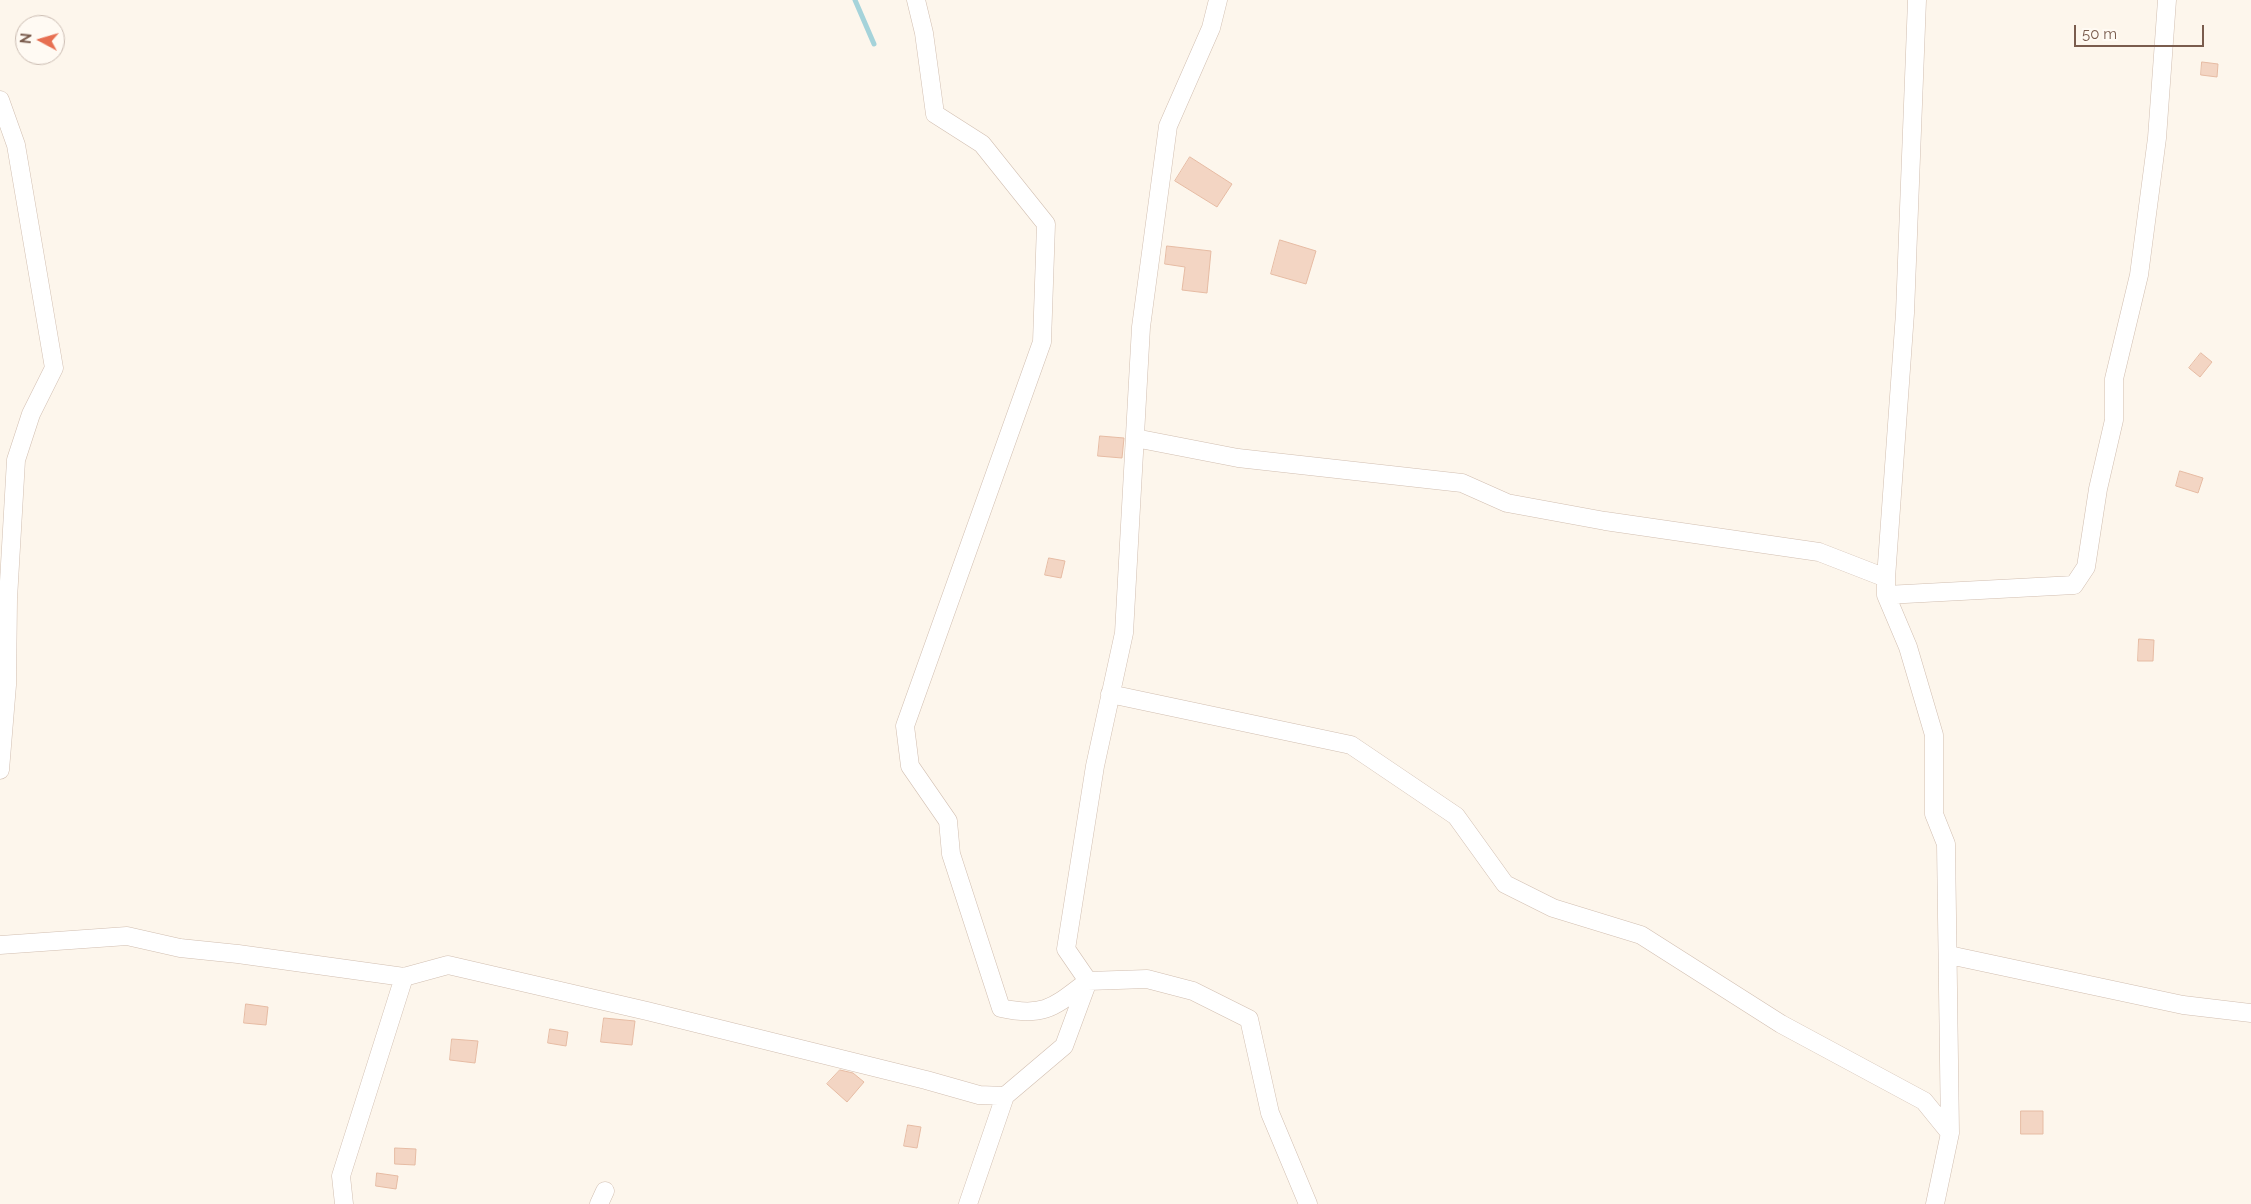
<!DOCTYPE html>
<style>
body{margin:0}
#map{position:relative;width:2251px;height:1204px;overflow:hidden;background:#fdf6ec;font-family:Raleway,sans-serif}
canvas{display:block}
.north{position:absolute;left:15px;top:15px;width:50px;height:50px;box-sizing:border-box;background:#fffaf3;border:1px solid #cabbb1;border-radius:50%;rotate:276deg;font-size:14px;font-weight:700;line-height:20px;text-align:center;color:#7a5c4d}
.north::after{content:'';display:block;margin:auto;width:18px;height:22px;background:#e76f51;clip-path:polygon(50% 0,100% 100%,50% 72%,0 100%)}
.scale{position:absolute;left:2074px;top:25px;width:130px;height:22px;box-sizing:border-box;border:2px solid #7a5c4d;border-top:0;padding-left:6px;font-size:15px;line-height:18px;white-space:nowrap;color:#7a5c4d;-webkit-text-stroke:4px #fffaf3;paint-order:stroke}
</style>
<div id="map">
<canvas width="2251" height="1204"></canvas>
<div class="north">N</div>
<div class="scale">50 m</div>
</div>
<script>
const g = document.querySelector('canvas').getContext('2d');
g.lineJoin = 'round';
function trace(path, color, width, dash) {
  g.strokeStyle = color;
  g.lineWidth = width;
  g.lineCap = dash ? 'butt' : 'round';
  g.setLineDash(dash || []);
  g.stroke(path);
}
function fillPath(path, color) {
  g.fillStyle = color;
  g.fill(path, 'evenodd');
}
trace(new Path2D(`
 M855 0 874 44`), '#a5d3da', 5);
const building = new Path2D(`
 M2202 62 2218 64 2217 77 2201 75Z
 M1190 157 1232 184 1217 207 1175 181Z
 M1280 240 1316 251 1306 284 1271 274Z
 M1167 246 1211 251 1207 293 1182 290 1185 267 1165 264Z
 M2201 353 2212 362 2200 377 2189 368Z
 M1100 436 1124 438 1122 458 1098 456Z
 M2180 471 2203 478 2198 493 2176 486Z
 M1049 558 1065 561 1061 578 1045 575Z
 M2139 639 2154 640 2153 661H2138Z
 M246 1004 268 1007 266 1025 244 1023Z
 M604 1018 635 1021 632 1045 601 1042Z
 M550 1029 568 1032 566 1046 548 1043Z
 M452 1039 478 1041 475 1063 450 1060Z
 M840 1070 853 1073 864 1082 847 1102 827 1084Z
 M2021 1111H2043V1134H2021Z
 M908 1125 921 1127 917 1148 904 1146Z
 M395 1148 416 1149 415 1165 395 1164Z
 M377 1173 398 1176 396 1189 376 1186Z`);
fillPath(building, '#f3d5c3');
trace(building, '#e6bba3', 1);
const minor = new Path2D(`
 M916 0 924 33 935 114 982 144 1046 224 1042 342 905 726 910 766 948 821 951 854 1001 1008C1045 1018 1055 1006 1088 981L1066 949 1095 766 1124 633 1141 327 1168 126 1211 28 1218 0
 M0 100 16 145 54 368 31 414 16 460 8 599 7 685 0 770
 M1135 438 1238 458 1462 483 1507 503 1605 521 1819 552 1886 578V595L1908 647 1934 735V814L1946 844 1950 1133 1935 1204
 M1886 578 1905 313 1917 0
 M1886 595 2074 585 2086 567 2098 489 2114 420V379L2139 275 2157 138 2167 0
 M1110 694 1351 745 1456 816 1505 884 1553 908 1641 935 1781 1024 1924 1101 1950 1133
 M0 945 127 936 180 948 238 954 404 977 448 965 647 1011 926 1080 979 1095 1005 1096
 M1949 955 2183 1005 2251 1013
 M344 1204 341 1176 404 977
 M599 1204 605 1191
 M968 1204 1005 1096 1064 1046 1088 981 1147 979 1193 991 1249 1019 1270 1113 1308 1204`);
trace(minor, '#d1beb0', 19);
trace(minor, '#fff', 18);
</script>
